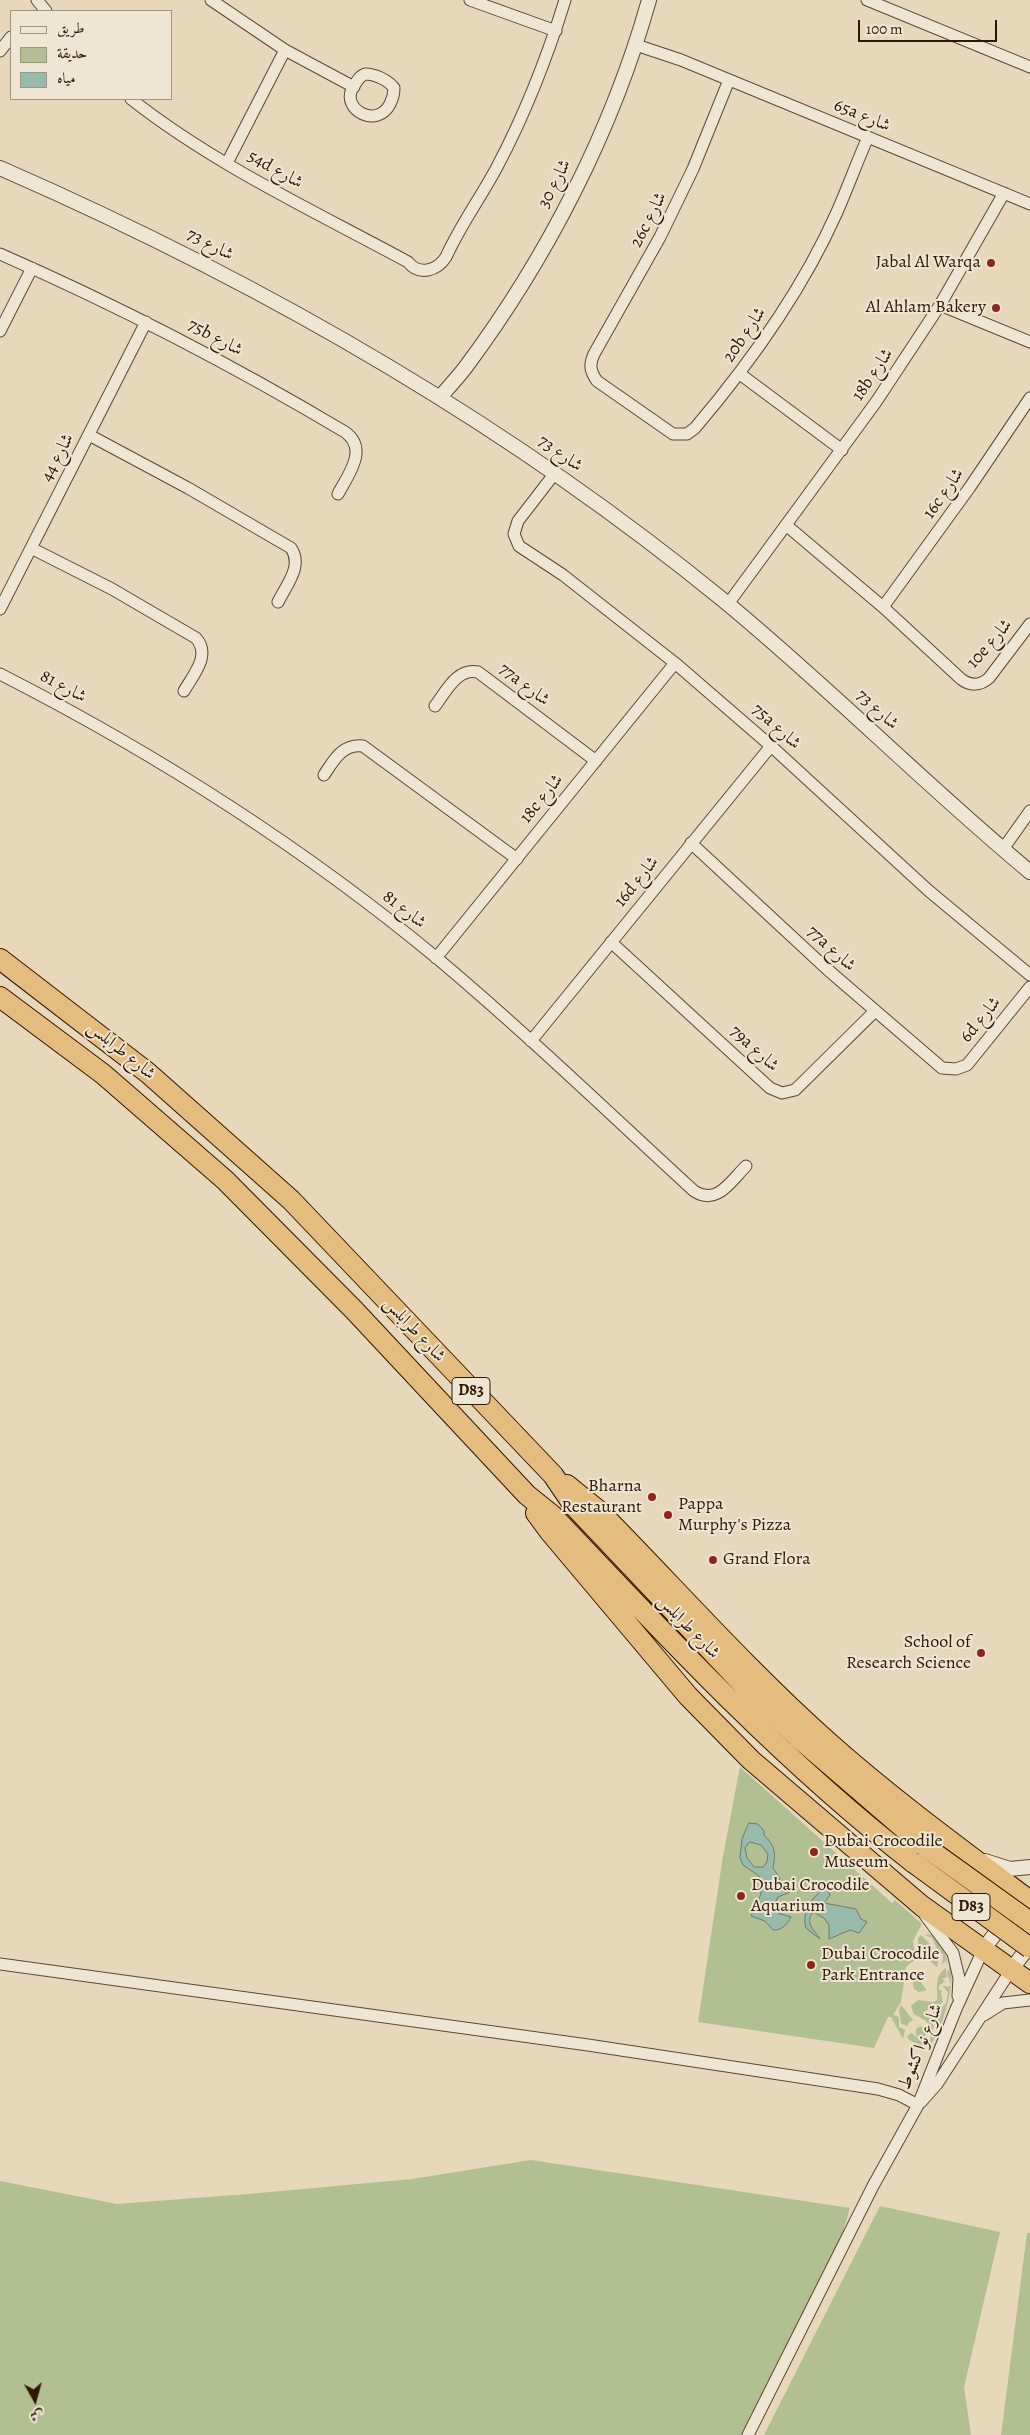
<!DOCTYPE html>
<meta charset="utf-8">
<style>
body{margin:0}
#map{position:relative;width:1030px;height:2435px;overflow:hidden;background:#e7d7bb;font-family:Alegreya,Amiri,serif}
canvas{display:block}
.legend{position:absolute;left:10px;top:10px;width:162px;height:90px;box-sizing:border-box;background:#efe5d3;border:1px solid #a2937f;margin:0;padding:6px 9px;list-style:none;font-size:15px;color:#2f1700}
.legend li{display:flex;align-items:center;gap:10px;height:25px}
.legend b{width:25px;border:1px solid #a2937f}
.north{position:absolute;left:10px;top:2375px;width:50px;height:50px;-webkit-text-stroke:4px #efe5d3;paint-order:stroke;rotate:173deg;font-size:14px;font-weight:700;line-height:20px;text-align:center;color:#2f1700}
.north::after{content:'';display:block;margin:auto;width:18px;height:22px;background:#2f1700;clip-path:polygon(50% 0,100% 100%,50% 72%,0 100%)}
.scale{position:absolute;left:858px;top:20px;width:139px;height:22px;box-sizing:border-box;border:2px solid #2f1700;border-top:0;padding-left:6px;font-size:15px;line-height:18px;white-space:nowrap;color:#2f1700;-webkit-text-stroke:4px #efe5d3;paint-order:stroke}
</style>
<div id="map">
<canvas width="1030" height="2435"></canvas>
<ul class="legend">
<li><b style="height:6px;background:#efe5d3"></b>طريق</li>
<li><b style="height:14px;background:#b1bf93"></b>حديقة</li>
<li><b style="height:14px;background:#98baab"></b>مياه</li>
</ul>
<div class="north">ش</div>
<div class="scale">100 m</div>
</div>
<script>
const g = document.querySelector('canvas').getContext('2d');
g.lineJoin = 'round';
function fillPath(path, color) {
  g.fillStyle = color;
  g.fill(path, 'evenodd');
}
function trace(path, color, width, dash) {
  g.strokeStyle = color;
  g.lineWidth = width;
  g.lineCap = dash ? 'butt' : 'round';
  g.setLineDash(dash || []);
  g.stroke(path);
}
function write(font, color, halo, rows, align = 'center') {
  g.font = font + ' Alegreya,Amiri,serif';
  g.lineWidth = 4;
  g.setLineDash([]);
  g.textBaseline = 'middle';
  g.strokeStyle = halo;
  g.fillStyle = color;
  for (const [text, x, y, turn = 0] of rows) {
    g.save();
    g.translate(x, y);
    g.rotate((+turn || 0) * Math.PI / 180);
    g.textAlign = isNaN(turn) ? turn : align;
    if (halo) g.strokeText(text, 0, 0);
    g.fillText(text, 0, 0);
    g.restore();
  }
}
fillPath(new Path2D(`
 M740 1767 892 1903 895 1900 922 1924 913 1941 916 1959 906 1967 901 2002 893 2015 899 2017V2027L905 2030 903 2039 891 2017H888L874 2048 698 2022 723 1856Z
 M928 1934C939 1936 950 1955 946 1966V1960L941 1965 943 1960V1954L939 1953 932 1938 925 1935Z
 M921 1935 933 1947 931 1953 939 1957 937 1967 931 1962 927 1947 918 1944V1938Z
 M949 1963C958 1977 942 2032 930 2045L924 2047 909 2040 907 2036 912 2033 923 2042 926 2043 930 2040 931 2033 933 2032 934 2036H936L938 2028 935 2021 939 2017 931 2011 933 2009 940 2013 942 2007 946 2003 948 1993 942 1985 948 1987 951 1985 947 1973 949 1969Z
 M946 1968 947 1977 942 1979 945 1981 939 1986V1990H942L941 1994 943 2002 939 2005 932 2003 930 2009 925 2011 935 2017 932 2022 934 2028 931 2030 926 2021 914 2014 911 2006 918 2000 933 2002 937 2000C938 1989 934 1975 946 1968Z
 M922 1971 925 1972 926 1976 921 1983 927 1990 919 1992 914 1989C911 1980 915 1976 922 1971Z
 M901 2005 913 2020 908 2023V2026L901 2024 899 2010Z
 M915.5 2032a5.5 5.5 0 1 1 11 0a5.5 5.5 0 1 1-11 0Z
 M531 2160 850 2208 842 2235 744 2435H0V2181L117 2204 248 2194 412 2179Z
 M880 2206 1000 2232 964 2387 971 2435H764Z
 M1027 2233H1030V2435H1001Z`), '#b1bf93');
const water = new Path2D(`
 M749 1823 758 1824 764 1831V1835C775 1846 776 1852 773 1868L779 1877 780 1885 786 1883 790 1885V1892L778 1897 774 1905 778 1913 791 1917C788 1924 781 1931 773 1930L765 1921 751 1916 761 1894 762 1882 759 1876 743 1865 740 1858 742 1839ZM750 1842 761 1845 768 1854 767 1862 763 1867H754L747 1858 745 1848Z
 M826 1887 830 1895 824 1903 856 1909 861 1919 867 1922 859 1933 850 1930 829 1939V1925L824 1918 813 1912C804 1924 815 1930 820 1939L806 1928C801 1912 813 1896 826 1887Z`);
fillPath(water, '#98baab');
trace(water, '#6e7967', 1);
const minor = new Path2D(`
 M37 0 46 11
 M211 0 285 50 354 87
 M470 0 556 31
 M867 0 1030 67
 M636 45 681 60 1030 204
 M0 51 11 37
 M365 74C375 74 388 80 394 88 394 95 393 98 390 104 377 129 342 110 352 89 356 83 358 77 365 74Z
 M729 80 693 169 660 237 594 354C589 365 590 371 597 381L673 434H687L695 428C751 362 802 291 837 212 848 187 857 162 868 137
 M131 99C215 165 314 211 408 262 419 276 437 271 446 257 460 226 481 197 497 167 525 114 547 58 565 0
 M227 163 285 50
 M0 254C119 306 234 366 345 432 369 449 348 475 338 494
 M940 305 1030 342
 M0 331 32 268
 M740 374 842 450
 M89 435 188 488 291 548C303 566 287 584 278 602
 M555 473 518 521 514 534 519 546 563 575 675 663 771 746 929 891 1030 975
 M786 525 883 607 961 679C970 686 980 686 989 678L1030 624
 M31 548 112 589 196 638C211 655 194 674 184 691
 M728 604 876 402 940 305 1004 193
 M883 607 970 487 1030 398
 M0 609 146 322
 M0 674C155 753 304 848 438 959 526 1033 609 1113 694 1191 717 1206 731 1181 746 1166
 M435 706C446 692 456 668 478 672L596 761
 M324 775C334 760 342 744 363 746L517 859
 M691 843 828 970 942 1068 956 1069 967 1065 1030 987
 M1003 849 1030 811
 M611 942 770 1088 782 1093 795 1090 875 1011
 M436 958 675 663
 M531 1041 771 746
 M925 1915 953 1953 959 1978 958 1996
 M0 1964 588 2045 878 2089 899 2095 918 2105
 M984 2015 1003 2003 1030 2000
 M921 2102 937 2084 1011 1970
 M748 2435 873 2186 918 2105 956 2009 983 1950`);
const tertiary = new Path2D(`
 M0 168C259 281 504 421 723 600 829 687 925 785 1030 872
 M441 396C449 387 458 377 465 368 547 258 612 131 649 0
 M985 1861 1010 1869 1030 1867
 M983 1950 1018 1903
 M1011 1970 1030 1945`);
const motorway = new Path2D(`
 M0 959 148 1073 291 1200 553 1475 574 1506 750 1692 801 1740 923 1845
 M0 997 103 1074 225 1180 354 1310 527 1495 552 1515C667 1637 781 1760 914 1863
 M567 1485 599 1511C675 1588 747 1670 828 1742 892 1799 962 1850 1030 1901
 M536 1513 550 1532 688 1696 751 1760 922 1906 1030 1983`);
trace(minor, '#5d472f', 13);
trace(tertiary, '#5d472f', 16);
trace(motorway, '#2f1700', 22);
trace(minor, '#efe5d3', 11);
trace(tertiary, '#efe5d3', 14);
trace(motorway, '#e4bc7e', 20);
const motorwayBridge = new Path2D(`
 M923 1845 1030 1922
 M914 1863 1030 1948`);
trace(motorwayBridge, '#2f1700', 22, []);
trace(motorwayBridge, '#e4bc7e', 20);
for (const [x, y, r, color] of [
 [991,263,5,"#8f2418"],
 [996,308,5,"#8f2418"],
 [652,1497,5,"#8f2418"],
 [668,1515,5,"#8f2418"],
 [713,1560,5,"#8f2418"],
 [981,1653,5,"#8f2418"],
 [814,1852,5,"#8f2418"],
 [741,1896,5,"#8f2418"],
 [811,1965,5,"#8f2418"]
]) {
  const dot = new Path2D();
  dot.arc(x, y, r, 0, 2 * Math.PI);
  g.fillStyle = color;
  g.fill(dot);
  trace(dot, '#efe5d3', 2);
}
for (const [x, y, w] of [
 [471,1391,38],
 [971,1907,38]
]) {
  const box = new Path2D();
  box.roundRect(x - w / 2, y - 13.5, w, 27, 4);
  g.fillStyle = '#efe5d3';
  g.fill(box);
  trace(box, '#2f1700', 1);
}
write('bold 16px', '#2f1700', null, [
 ["D83",471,1391],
 ["D83",971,1907]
]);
write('18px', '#2f1700', '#efe5d3', [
 ["65a شارع",862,116,22],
 ["54d شارع",275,170,29],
 ["شارع 30",555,184,-63],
 ["26c شارع",649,220,-63],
 ["شارع 73",210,245,27],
 ["20b شارع",745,335,-56],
 ["75b شارع",215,338,28],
 ["18b شارع",873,375,-56],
 ["شارع 73",560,454,35],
 ["شارع 44",58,458,-63],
 ["16c شارع",944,494,-55],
 ["10e شارع",990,644,-49],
 ["77a شارع",524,685,37],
 ["شارع 81",63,687,28],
 ["شارع 73",877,710,42],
 ["75a شارع",776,727,42],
 ["18c شارع",542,799,-51],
 ["16d شارع",637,882,-51],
 ["شارع 81",404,910,38],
 ["77a شارع",831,949,42],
 ["6d شارع",981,1020,-51],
 ["79a شارع",754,1049,42],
 ["شارع طرابلس",121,1051,39],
 ["شارع طرابلس",414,1330,47],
 ["شارع طرابلس",688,1627,46],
 ["شارع نواكشوط",921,2047,-68]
]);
write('18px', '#2f1700', '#efe5d3', [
 ["Jabal Al Warqa",981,263,"right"],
 ["Al Ahlam Bakery",986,308,"right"],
 ["Bharna",642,1487,"right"],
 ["Restaurant",642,1508,"right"],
 ["Pappa",678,1505],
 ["Murphy's Pizza",678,1526],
 ["Grand Flora",723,1560],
 ["School of",971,1643,"right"],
 ["Research Science",971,1664,"right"],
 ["Dubai Crocodile",824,1842],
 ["Museum",824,1863],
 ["Dubai Crocodile",751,1886],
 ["Aquarium",751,1907],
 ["Dubai Crocodile",821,1955],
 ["Park Entrance",821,1976]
], 'left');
</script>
